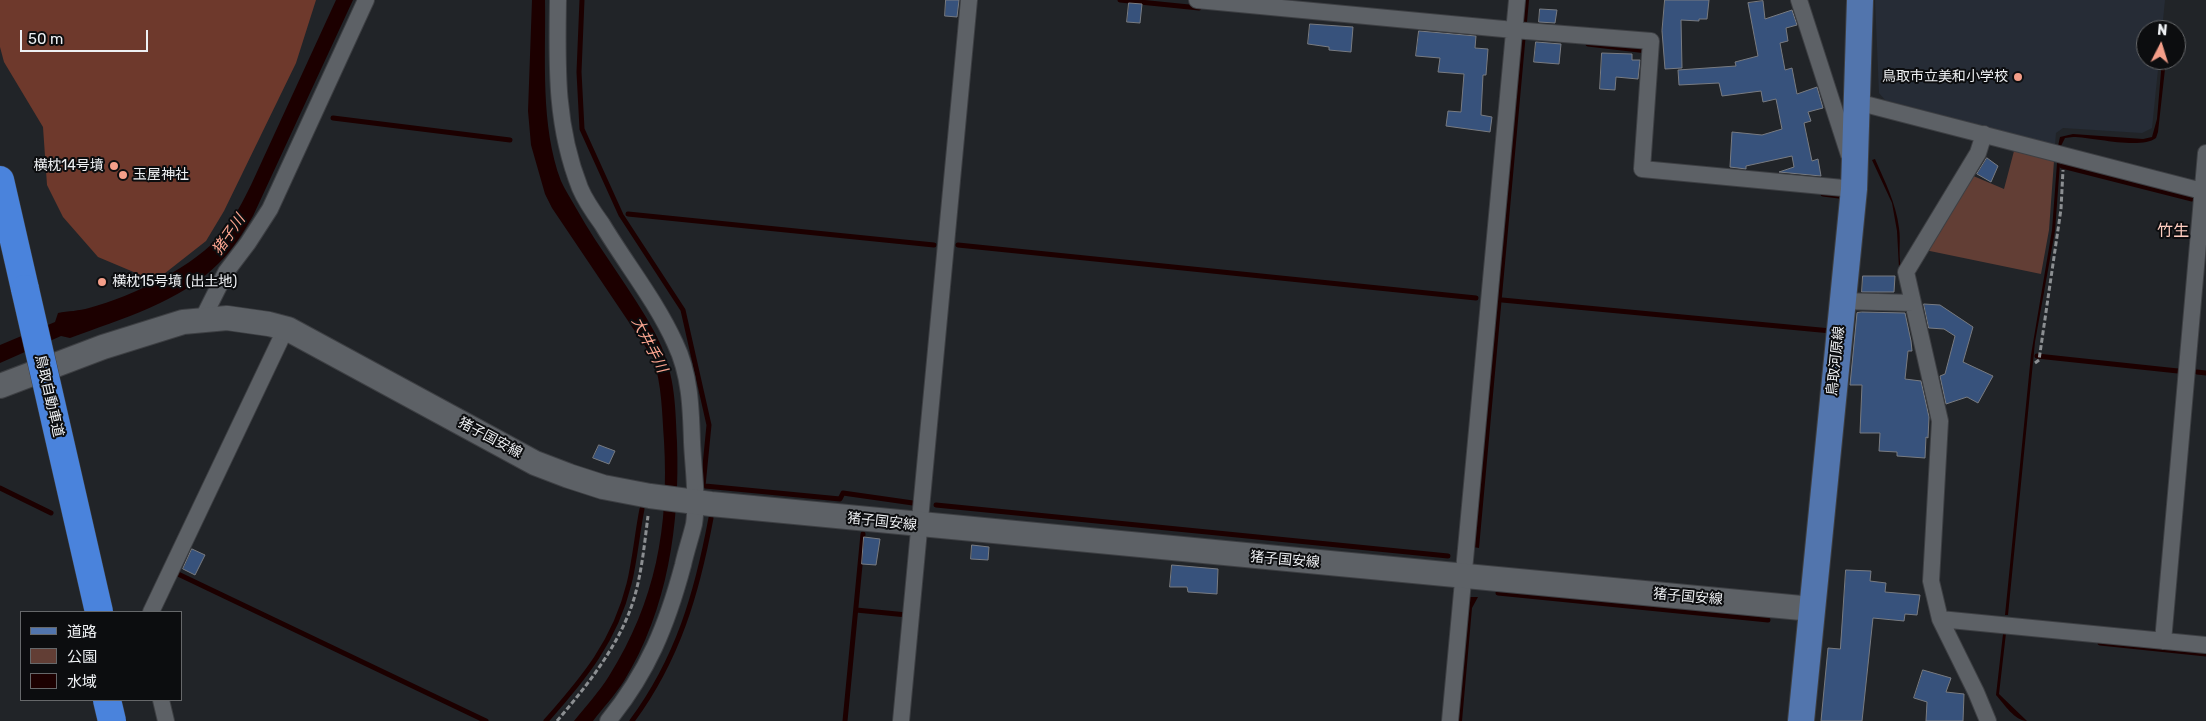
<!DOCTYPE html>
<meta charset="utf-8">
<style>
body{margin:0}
#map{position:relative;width:2206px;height:721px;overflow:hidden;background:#212428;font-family:Rubik,"Noto Sans JP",sans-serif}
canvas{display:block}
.legend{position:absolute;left:20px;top:611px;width:162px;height:90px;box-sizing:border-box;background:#0c0d0f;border:1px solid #66686a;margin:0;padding:6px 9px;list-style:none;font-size:15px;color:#eef0f3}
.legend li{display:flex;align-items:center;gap:10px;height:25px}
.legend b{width:25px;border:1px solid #66686a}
.north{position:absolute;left:2136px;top:20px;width:50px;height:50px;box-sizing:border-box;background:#0c0d0f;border:1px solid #66686a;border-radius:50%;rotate:5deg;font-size:14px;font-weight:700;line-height:20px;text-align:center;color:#eef0f3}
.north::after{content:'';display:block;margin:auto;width:18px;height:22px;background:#f49e89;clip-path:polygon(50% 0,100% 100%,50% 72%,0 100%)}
.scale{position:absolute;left:20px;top:30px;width:128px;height:22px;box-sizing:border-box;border:2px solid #eef0f3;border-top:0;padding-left:6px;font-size:15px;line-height:18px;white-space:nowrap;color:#eef0f3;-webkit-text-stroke:4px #0c0d0f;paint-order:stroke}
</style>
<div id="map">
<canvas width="2206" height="721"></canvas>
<ul class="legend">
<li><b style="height:6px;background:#5275ad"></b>道路</li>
<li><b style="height:14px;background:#623e35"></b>公園</li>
<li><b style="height:14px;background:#1c0000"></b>水域</li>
</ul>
<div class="north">N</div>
<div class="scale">50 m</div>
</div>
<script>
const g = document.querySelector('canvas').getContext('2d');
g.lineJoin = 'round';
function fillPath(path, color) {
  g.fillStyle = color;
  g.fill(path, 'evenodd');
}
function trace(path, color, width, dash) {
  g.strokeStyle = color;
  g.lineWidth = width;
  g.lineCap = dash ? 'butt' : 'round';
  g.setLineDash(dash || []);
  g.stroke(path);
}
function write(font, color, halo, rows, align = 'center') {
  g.font = font + ' Rubik,"Noto Sans JP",sans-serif';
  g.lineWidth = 4;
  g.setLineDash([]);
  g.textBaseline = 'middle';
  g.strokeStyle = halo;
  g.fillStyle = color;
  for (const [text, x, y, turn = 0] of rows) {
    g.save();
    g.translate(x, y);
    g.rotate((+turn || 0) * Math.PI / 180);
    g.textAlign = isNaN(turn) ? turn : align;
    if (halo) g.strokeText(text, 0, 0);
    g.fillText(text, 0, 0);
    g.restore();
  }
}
fillPath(new Path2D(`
 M1875 0H2165L2162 30H2146V60H2159L2152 128 2142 133 2063 128 2056 133 2055 145 1885 100 1879 93Z`), '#262c36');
fillPath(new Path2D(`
 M2014 151 2054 161 2049 230 2041 274 1925 250 1971 175 2004 189Z`), '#623e35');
fillPath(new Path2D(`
 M0 0H316L296 63 224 211 206 241 155 281 98 257 63 217 47 185 43 127 4 62 0 47Z`), '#6e392c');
fillPath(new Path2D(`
 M336 0H353L253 216C243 233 233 249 219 263 181 302 121 319 70 338L61 336 0 363V345L55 322 58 313C68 311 79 311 89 308 133 296 195 267 224 231 235 217 243 201 251 185Z
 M532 0H545C546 59 540 125 561 181 565 190 571 199 576 208 600 251 632 290 655 333 675 372 675 399 677 442 680 524 668 609 624 681 615 695 603 708 593 721H574C586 706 599 692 609 676 656 601 669 527 664 441 662 413 662 385 653 358L552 208 545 194 531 145 528 111Z
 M1524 0H1529L1479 548 1473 547Z
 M2162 60H2166L2158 132 2156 138C2140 150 2093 137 2073 137L2065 138 2061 146H2058L2060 137 2073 134 2143 139 2152 137 2157 119Z
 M1875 159C1885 182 1896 203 1899 228 1901 241 1898 254 1901 267L1899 268 1897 231 1892 203 1872 160Z
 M2057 163H2060L2055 231 2035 342 2008 615H2005L2031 355 2052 230Z
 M1468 597H1478L1472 608 1462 721H1457Z
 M2006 633 1999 694 2027 721C2015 721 2004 704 1996 695L2003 634Z`), '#1c0000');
trace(new Path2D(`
 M582 0 579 72 582 129 621 215 683 310 709 425 703 486
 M1120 0 1199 8
 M1588 44 1647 51V53
 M333 118 510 140
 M2062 166 2192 199
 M1823 194 1839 196
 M628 214 934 245
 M958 245 1476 298
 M1502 300 1831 331V329
 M2037 356 2178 371
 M2197 372 2206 373
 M705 486 840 499 843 493 913 503
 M0 488 51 513
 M936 505 1448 556
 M178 574 486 721
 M1498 593 1768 620
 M856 610 907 615
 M2100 643 2206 654
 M546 721C584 678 615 641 629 584 635 560 637 534 642 509
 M632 721C678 659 697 593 711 518
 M845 721 863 534`), '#1c0000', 5);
const building = new Path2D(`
 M946 0H959L957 17 945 16Z
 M1665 0H1709L1707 19H1699V21L1681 20 1682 68 1665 69 1662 31Z
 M1763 1 1765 19 1792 10 1797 25 1786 28 1788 41 1780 43 1785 70 1792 68 1797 94 1817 87 1823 108 1808 112 1811 121 1804 123 1812 161 1818 159 1821 176 1779 172 1794 167 1792 156 1746 166V169L1730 167 1732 132 1762 135 1782 129 1776 99 1763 102 1761 91 1722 96 1719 83 1679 85 1678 70 1736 66 1735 62 1758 56 1748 3Z
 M1129 3 1142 4 1140 23 1127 22Z
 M1540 9 1557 10 1555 23 1539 22Z
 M1310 24 1353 27 1351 52 1329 50V47L1308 44Z
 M1419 31 1476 36 1475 48 1488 49 1486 75H1483L1481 115 1492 117 1490 132 1446 126 1448 111 1461 112 1464 74 1438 72 1440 58 1416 56Z
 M1536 42 1561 44 1559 64 1534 62Z
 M1602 53 1632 54V60H1640L1638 79 1616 77 1615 90 1600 89Z
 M1987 158 1998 166 1991 182 1977 174Z
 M1863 276H1895L1894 292H1862Z
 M1924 304 1940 305 1973 327 1963 362 1993 376 1978 403 1967 397 1946 404 1940 376 1945 374 1955 336 1944 329 1929 328Z
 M1862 312 1905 313 1911 341 1912 351H1908L1905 379 1921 381 1929 417 1928 438 1926 437 1925 458 1897 456V452L1879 451 1880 433H1860L1862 385H1850L1857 313Z
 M599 445 615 451 609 464 593 458Z
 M864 537 880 539 876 565 862 564Z
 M972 545 989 547 988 560 971 559Z
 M192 549 205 555 195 575 183 569Z
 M1172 565 1218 569 1217 594 1188 592 1187 587H1170Z
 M1846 570 1871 571 1870 581 1886 583 1885 592 1920 595 1917 615 1905 614 1904 621 1873 618 1862 721H1821L1828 648 1840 649Z
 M1923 670 1951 678 1946 692 1964 694 1963 721H1926L1927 702 1914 698Z`);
fillPath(building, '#37527c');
trace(building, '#787b81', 1);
const street = new Path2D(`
 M558 0C557 65 555 125 580 188 585 200 594 213 602 224 626 264 656 301 675 343 690 374 691 408 692 442 693 467 698 499 694 524 691 537 686 551 683 565 667 625 648 672 608 721
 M1197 0 1514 30 1651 41 1642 169 1854 189
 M1799 0 1849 155
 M1857 102 2206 192
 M1984 134 1978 153 1906 272 1940 421 1931 581 1940 619 1976 692 1988 721
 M1842 301 1913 303
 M202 320 226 272 248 243 270 209 366 0
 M151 612 286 328
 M1940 619 2206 645
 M2163 641 2206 153
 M161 700 166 721
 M901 721 969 0
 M1450 721 1517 0`);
const secondary = new Path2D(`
 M0 386 103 347 183 322 227 318 269 324 288 329 535 463 569 476 603 487 650 496 711 504 1812 609`);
const primary = new Path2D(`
 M1801 721 1854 189 1860 0`);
const highway = new Path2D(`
 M0 180 25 289`);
trace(street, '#3d3f43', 18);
trace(secondary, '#3d3f43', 26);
trace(primary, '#3d3f43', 28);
trace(highway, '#3d3f43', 29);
trace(new Path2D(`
 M2035 363 2039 360 2061 209 2063 170
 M557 721C585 688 613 653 629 613 641 583 644 547 648 516`), '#8c8f92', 3, [5, 2.5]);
trace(street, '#5d6166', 16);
trace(secondary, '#5d6166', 24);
trace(primary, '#5275ad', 26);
trace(highway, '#4a83dc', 28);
const highwayBridge = new Path2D(`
 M25 289 99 612
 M107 700 112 721`);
trace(highwayBridge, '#3d3f43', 29, []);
trace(highwayBridge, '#4a83dc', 28);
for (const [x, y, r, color] of [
 [2018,77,5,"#f49e89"],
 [114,166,5,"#f49e89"],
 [123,175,5,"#f49e89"],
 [102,282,5,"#f49e89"]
]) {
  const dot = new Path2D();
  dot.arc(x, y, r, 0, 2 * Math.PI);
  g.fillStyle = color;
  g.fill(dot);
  trace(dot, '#0c0d0f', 2);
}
write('14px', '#eef0f3', '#0c0d0f', [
 ["鳥取市立美和小学校",2008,77],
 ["横枕14号墳",104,166],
 ["玉屋神社",133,175,"left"],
 ["横枕15号墳 (出土地)",112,282,"left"]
], 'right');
write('14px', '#eef0f3', '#0c0d0f', [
 ["鳥取河原線",1836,361,-84],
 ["鳥取自動車道",49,396,77],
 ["猪子国安線",490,438,28],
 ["猪子国安線",882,522,6],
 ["猪子国安線",1285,560,5],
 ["猪子国安線",1688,597,5]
]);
write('italic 15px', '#fca590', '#0c0d0f', [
 ["猪子川",229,235,-55],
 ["大井手川",649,345,63]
]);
write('16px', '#ffcdc0', '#0c0d0f', [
 ["竹生",2173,231]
]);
</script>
